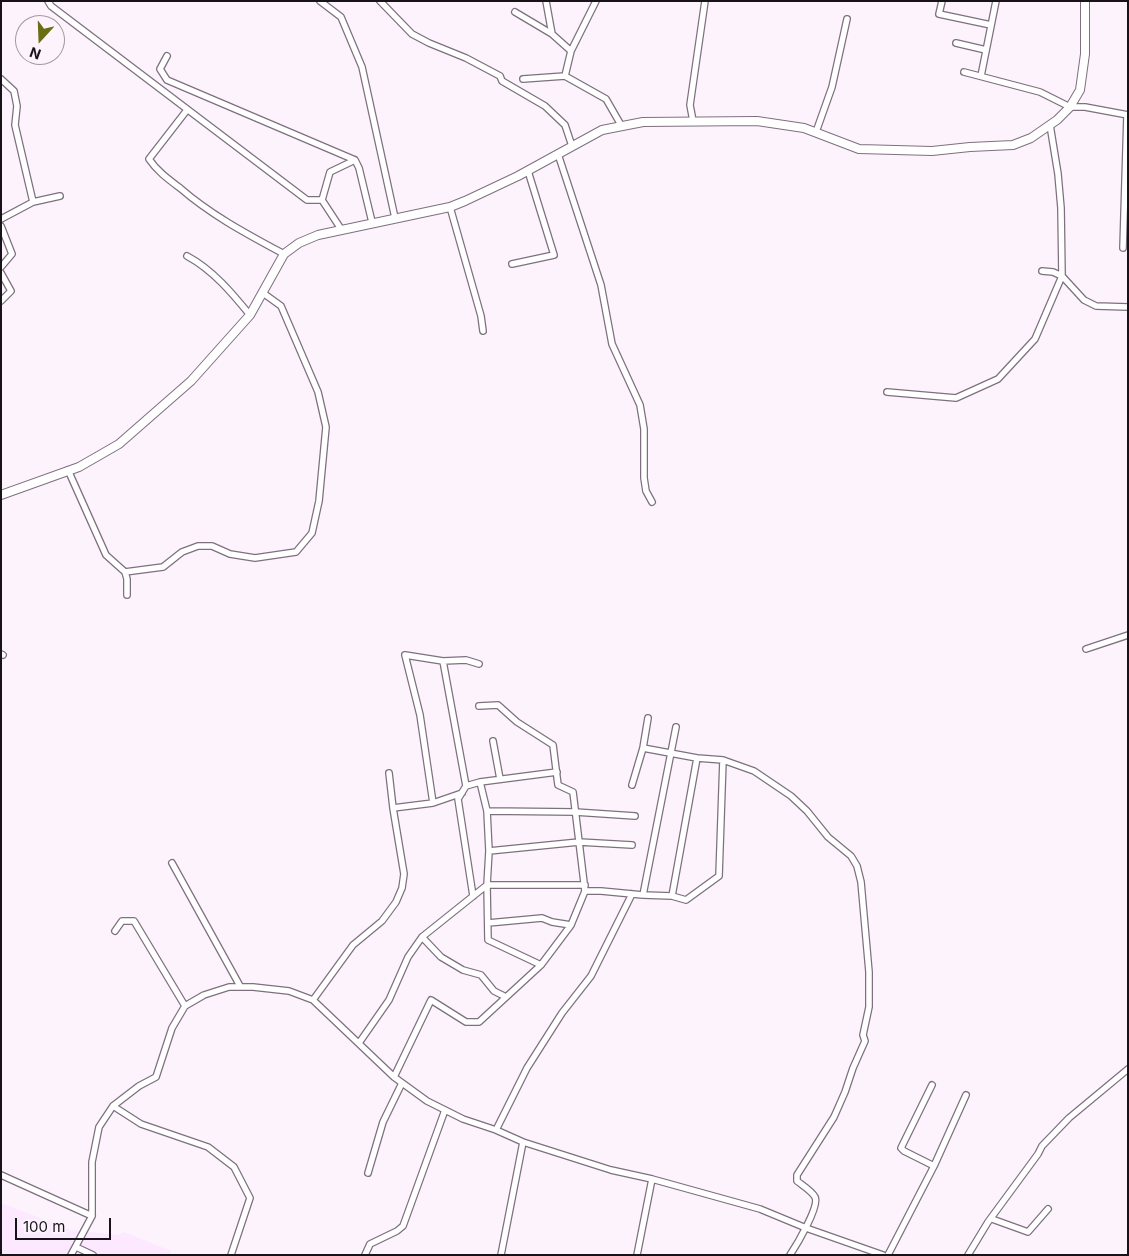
<!DOCTYPE html>
<style>
body{margin:0}
#map{position:relative;width:1129px;height:1256px;overflow:hidden;background:#fcf3fd;font-family:Inter,sans-serif}
canvas{display:block}
.frame{position:absolute;inset:0;border:2px solid #181318;pointer-events:none}
.north{position:absolute;left:15px;top:15px;width:50px;height:50px;box-sizing:border-box;background:#fcf3fd;border:1px solid #a199a1;border-radius:50%;rotate:200deg;font-size:14px;font-weight:700;line-height:20px;text-align:center;color:#181318}
.north::after{content:'';display:block;margin:auto;width:18px;height:22px;background:#696e12;clip-path:polygon(50% 0,100% 100%,50% 72%,0 100%)}
.scale{position:absolute;left:15px;top:1218px;width:96px;height:22px;box-sizing:border-box;border:2px solid #181318;border-top:0;padding-left:6px;font-size:15px;line-height:18px;white-space:nowrap;color:#181318;-webkit-text-stroke:4px #fcf3fd;paint-order:stroke}
</style>
<div id="map">
<canvas width="1129" height="1256"></canvas>
<div class="frame"></div>
<div class="north">N</div>
<div class="scale">100 m</div>
</div>
<script>
const g = document.querySelector('canvas').getContext('2d');
g.lineJoin = 'round';
function fillPath(path, color) {
  g.fillStyle = color;
  g.fill(path, 'evenodd');
}
function trace(path, color, width, dash) {
  g.strokeStyle = color;
  g.lineWidth = width;
  g.lineCap = dash ? 'butt' : 'round';
  g.setLineDash(dash || []);
  g.stroke(path);
}
fillPath(new Path2D(`
 M1 1203 71 1230 118 1235 124 1232 171 1251 170 1255H1Z`), '#fce8ff');
const minor = new Path2D(`
 M48 1 51 6 307 200H322L341 229
 M320 1 341 17 362 67 395 218
 M380 1 412 34 429 43 466 58 500 76 502 81 545 106 565 125 572 146
 M546 1 552 34 571 51 565 76 606 99 621 125
 M942 1 939 14 991 25
 M515 12 552 34
 M956 43 986 50
 M571 51 596 1
 M167 56 160 69 167 80 355 160 359 168 372 222
 M964 72 1040 92 1070 107H1085L1128 115
 M981 76 996 1
 M1 79 14 91 17 106 15 125 33 202
 M523 79 565 76
 M187 110 149 159C157 171 168 179 180 188 211 215 247 234 284 254
 M693 121 690 105 705 1
 M816 132 832 87 847 19
 M558 154 601 285 612 344 640 405 644 429V478L646 491 652 502
 M322 200 330 172 355 160
 M450 207 481 316 483 331
 M1 219 33 202 60 196
 M1 226 12 254 1 267
 M1123 248 1127 115
 M187 256C213 270 232 293 250 315
 M512 264 554 255 528 171
 M1042 271 1053 272 1062 276 1084 300 1096 306 1128 307
 M1 273 11 291 1 301
 M887 392 956 398 998 379 1035 339 1062 276 1061 208 1058 174 1050 125
 M68 470 106 555 125 572 127 579V595
 M125 572 163 567 182 552 198 546H212L230 554 255 558 296 552 312 533 319 501 326 427 318 392 281 306 263 293
 M1086 649 1128 635
 M1 654 3 655
 M443 661 466 786 480 782 487 811 489 851 487 885 488 940 541 965
 M493 741 500 779
 M643 748 648 718
 M697 758 723 760 754 771 791 796 807 811 828 837 851 856 857 866 861 882 869 972V1007L863 1035 865 1041 853 1068 845 1092 834 1117 797 1175V1181C802 1185 812 1191 815 1197 820 1206 796 1246 790 1255
 M389 773 393 808
 M480 782 557 772
 M632 785 643 748 697 758 672 896 643 895
 M466 786 458 799 473 896
 M433 803 462 793
 M487 811 575 812 635 816
 M489 851 579 842 632 845
 M172 863 240 986
 M585 891H601L643 895 676 727
 M672 896 686 900 719 876 723 760
 M488 923 542 918 552 922 571 925
 M115 931 122 921H134L185 1006
 M422 937 441 957 463 970 481 975 494 991 506 997
 M313 1000 353 945 382 921 396 902 402 888 404 874 393 808 433 803 420 715 405 655 443 661 466 660 479 664
 M359 1043 389 1000 408 957 422 937 487 885H585
 M394 1077 431 1000 466 1022H479L541 965 571 925 585 891 573 792 558 785 553 745 517 722 498 705 479 706
 M113 1106 141 1124 208 1147 234 1167 250 1198 231 1255
 M496 1130 527 1068 562 1013 591 976 632 894
 M934 1166 966 1095
 M368 1173 383 1122 402 1083
 M1 1175 92 1216
 M992 1219 1028 1232 1048 1209
 M76 1247 93 1255
 M71 1255 92 1216V1162L99 1127 113 1106 139 1086 156 1077 172 1028 185 1006 204 995 229 987H253L289 991 313 1000 394 1077 427 1101 463 1119 496 1130 523 1142 611 1170 652 1179 760 1209 806 1228 883 1255
 M365 1255 370 1244 397 1231 403 1226 445 1110
 M501 1255 523 1142
 M637 1255 652 1179
 M888 1255 934 1166 904 1151 901 1148 932 1085
 M968 1255 988 1222 1038 1154 1042 1146 1069 1118 1128 1069`);
const secondary = new Path2D(`
 M1 495 79 467 119 444 191 381 250 315 284 254 299 243 318 235 450 207 465 201 518 176 602 130 643 122 757 121 804 128 859 149 932 151 970 147 1013 145 1031 138 1057 120 1070 107 1080 90 1085 54V1`);
trace(minor, '#7e707f', 8);
trace(secondary, '#7e707f', 10);
trace(minor, '#fff', 5.5);
trace(secondary, '#fff', 8);
</script>
